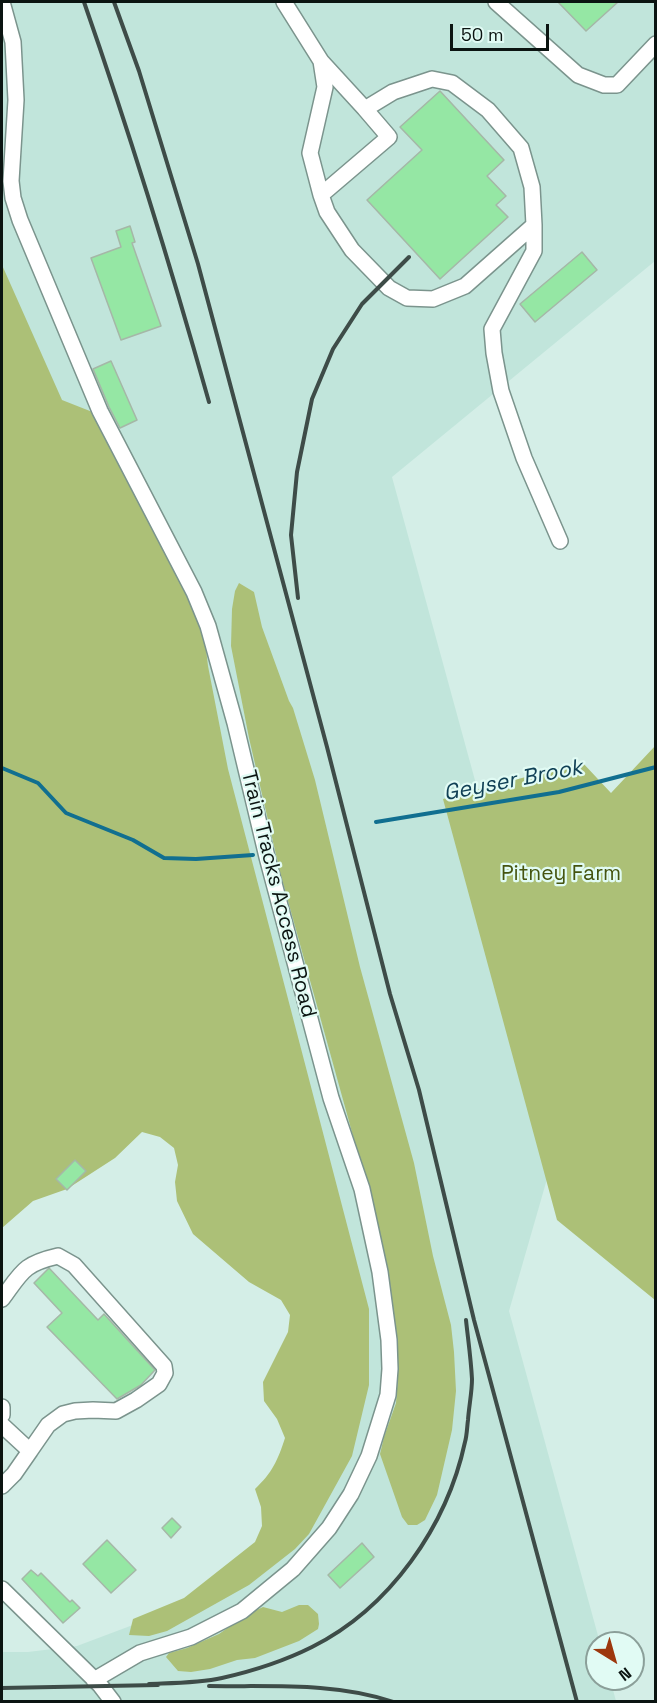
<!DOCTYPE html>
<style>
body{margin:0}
#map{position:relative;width:657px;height:1703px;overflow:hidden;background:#d4eee7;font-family:"Space Grotesk",sans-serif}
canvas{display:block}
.frame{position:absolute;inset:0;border:3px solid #0b1411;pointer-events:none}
.north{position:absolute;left:585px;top:1631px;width:60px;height:60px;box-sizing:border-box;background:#e1fbf4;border:2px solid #8b9f99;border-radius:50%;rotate:143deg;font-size:16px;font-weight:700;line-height:24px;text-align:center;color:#0b1411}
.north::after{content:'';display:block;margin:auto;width:21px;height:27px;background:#9d380e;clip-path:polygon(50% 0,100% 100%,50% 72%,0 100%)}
.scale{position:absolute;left:450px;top:24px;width:99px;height:27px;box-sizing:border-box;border:3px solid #0b1411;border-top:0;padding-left:8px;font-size:18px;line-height:21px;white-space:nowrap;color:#0b1411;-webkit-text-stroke:4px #e1fbf4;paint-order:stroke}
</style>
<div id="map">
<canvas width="657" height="1703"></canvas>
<div class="frame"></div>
<div class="north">N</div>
<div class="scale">50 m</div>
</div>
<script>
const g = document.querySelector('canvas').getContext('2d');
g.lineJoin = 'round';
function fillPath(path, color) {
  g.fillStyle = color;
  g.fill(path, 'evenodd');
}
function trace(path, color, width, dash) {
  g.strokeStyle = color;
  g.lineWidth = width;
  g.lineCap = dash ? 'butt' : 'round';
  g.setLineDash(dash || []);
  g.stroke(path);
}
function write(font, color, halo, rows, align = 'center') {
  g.font = font + ' "Space Grotesk",sans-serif';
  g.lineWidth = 4.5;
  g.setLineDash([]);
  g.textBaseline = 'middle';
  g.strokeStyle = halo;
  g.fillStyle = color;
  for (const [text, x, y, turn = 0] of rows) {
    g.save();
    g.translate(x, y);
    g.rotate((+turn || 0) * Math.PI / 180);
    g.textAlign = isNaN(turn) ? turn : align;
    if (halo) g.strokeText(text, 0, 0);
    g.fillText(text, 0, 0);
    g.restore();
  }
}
fillPath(new Path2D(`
 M2 2H655V261L392 477 566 1113 509 1311 600 1643H597V1679H610L616 1701H2V1652H28L77 1646 194 1602 309 1503 352 1374 2 308Z`), '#c1e5db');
fillPath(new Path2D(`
 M2 265 62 400 95 413 201 606 208 666 228 769 369 1309V1385L352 1456 309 1534 295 1549 249 1585 167 1631 149 1636 129 1635 133 1619 184 1598 255 1542 262 1526 261 1507 255 1489C272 1473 278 1460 285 1438L277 1419 264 1401 263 1382 288 1332 290 1315 281 1300 249 1282 193 1234 177 1201 175 1182 178 1165 174 1148 160 1137 142 1132 115 1158 67 1189 33 1201 2 1228Z
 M239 583 254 592 262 627 289 701 293 708 315 780 360 967 414 1163 433 1256 451 1325 454 1352 456 1391 452 1430 437 1495 425 1520 417 1525H408L402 1517 380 1454 384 1437 396 1403 398 1376 395 1329 363 1172 280 872 249 738 231 646 232 609 235 591Z
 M655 746V1300L557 1220 443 799 582 762 611 793Z
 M299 1605H308L318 1614 319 1624 318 1629 299 1641 255 1658 237 1660 210 1669 191 1672 178 1671 166 1657 169 1653 187 1648 219 1634 246 1615 263 1607 282 1612Z`), '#acc077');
trace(new Path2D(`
 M2 768 38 783 66 813 133 840 164 858 196 859 253 855
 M376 822 559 792 656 767`), '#116f90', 4);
const building = new Path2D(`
 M558 2H618L586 31Z
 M440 91 504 160 487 176 506 196 496 205 508 217 440 279 367 200 422 150 400 127Z
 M130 226 135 242 132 243 161 326 121 340 91 258 121 247 116 231Z
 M582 252 597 270 535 322 520 304Z
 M111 361 137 420 120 428 109 407 93 369Z
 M75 1160 86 1171 67 1190 56 1179Z
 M49 1268 98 1320 104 1314 155 1370 141 1385 117 1399 47 1327 62 1313 34 1283Z
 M172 1518 181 1527 171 1538 162 1528Z
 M107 1540 136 1570 111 1593 83 1564Z
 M362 1543 374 1557 340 1588 328 1575Z
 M31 1570 38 1576 41 1573 70 1602 72 1600 80 1608 63 1623 22 1579Z`);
fillPath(building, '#95e7a4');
trace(building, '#a5b7a7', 1.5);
const minor = new Path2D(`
 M2 2 13 42 16 100 11 181 13 198 20 220 100 411 194 592 208 626 235 723 267 857 331 1098 362 1189 380 1272 389 1340 390 1369 388 1395 369 1456 351 1494 329 1528 293 1569 242 1611 191 1637 140 1653 94 1680
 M284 2 321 61 365 109 393 92 432 79 452 83 488 110 521 148 532 187 534 225 465 286 433 299 407 298 389 288 352 250 327 212 321 195 310 153 325 87 321 61
 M496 2 578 75 604 85H617L656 44
 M321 195 389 137 365 109
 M534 225V251L492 329 494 353 501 391 524 458 560 541
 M2 1299C22 1272 23 1264 58 1256L74 1265 164 1366 165 1373 159 1384 136 1400 116 1411 93 1410 75 1411 63 1414 48 1425 30 1451
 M2 1407V1415
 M2 1425 30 1451 14 1474 2 1486
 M2 1589 100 1685 113 1702`);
trace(minor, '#7b948d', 18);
trace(minor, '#fff', 15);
trace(new Path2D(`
 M84 2C130 134 171 267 209 402
 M114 2 139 71 198 264 327 747 390 994 419 1090 474 1320 577 1702
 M298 598 291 535 297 472 312 399 333 349 362 304 409 257
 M149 1684C173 1683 199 1683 222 1678 253 1671 284 1661 312 1647 390 1608 447 1526 465 1442 467 1435 467 1427 468 1420 469 1406 472 1392 472 1379 471 1359 468 1339 466 1320
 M209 1686C269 1687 336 1682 393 1702
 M2 1688 158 1685`), '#3e4c48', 4);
write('21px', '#45540f', '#e1fbf4', [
 ["Pitney Farm",561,874]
]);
write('21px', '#0b1411', '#e1fbf4', [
 ["Train Tracks Access Road",278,894,76]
]);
write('italic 22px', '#104055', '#e1fbf4', [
 ["Geyser Brook",513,781,-11]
]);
</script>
